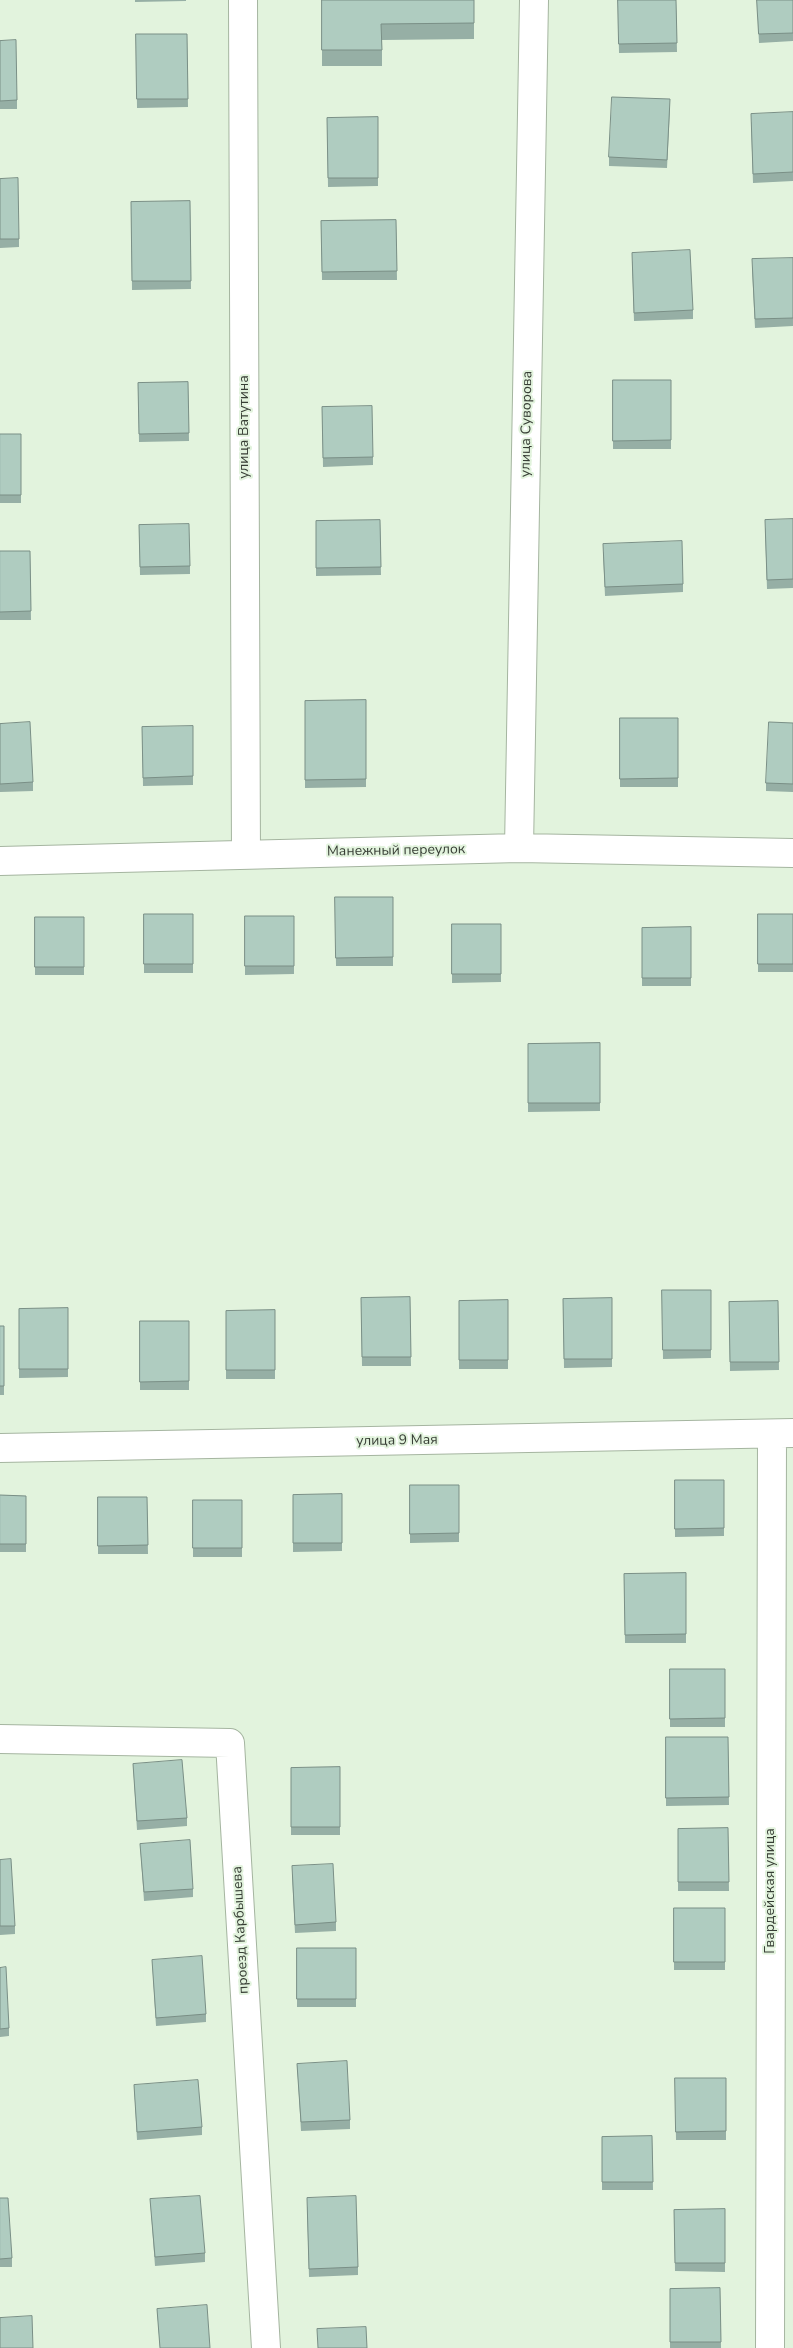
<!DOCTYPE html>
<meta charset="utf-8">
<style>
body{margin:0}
canvas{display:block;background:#e2f3dd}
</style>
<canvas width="793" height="2348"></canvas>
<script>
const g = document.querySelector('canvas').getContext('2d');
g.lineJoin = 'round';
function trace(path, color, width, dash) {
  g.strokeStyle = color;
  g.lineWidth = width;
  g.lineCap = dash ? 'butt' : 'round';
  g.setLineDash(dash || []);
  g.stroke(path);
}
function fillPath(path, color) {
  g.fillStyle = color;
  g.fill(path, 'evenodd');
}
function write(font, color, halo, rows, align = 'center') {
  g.font = font + ' "Nunito Sans",sans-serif';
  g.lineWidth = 4;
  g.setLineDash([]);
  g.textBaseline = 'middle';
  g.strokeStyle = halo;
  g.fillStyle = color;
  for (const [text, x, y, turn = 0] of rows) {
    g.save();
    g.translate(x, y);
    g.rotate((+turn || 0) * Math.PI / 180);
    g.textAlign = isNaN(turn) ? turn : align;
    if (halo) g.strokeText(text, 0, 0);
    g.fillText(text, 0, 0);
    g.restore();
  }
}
const minor = new Path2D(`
 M243 0 246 855
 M519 848 534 0
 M0 861 519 848 793 853
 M0 1448 793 1433
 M0 1739 230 1743 266 2348
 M770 2348 772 1435`);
trace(minor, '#a5b5a0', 30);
trace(minor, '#fff', 28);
fillPath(new Path2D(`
 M135 0H186V1L135 2Z
 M322 0H474V39L382 40V66H322Z
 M618 0H676L677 52 619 53Z
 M757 0H793V41L759 43Z
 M136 34H187L188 107 137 108Z
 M0 41 17 100V109H0Z
 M670 108 667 168 609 166V157Z
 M793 112V181L753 183 751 122Z
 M378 117V186L328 187 327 118Z
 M0 179 19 239V247L0 248Z
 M190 201 191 289 132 290 131 202Z
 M396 220 397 280H322L321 221Z
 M793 258V326L755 328 752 268Z
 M632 261 693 310V319L634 321Z
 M613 380H671V449H613Z
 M188 382 189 441 139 442 138 383Z
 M322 407 373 457V465L323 467Z
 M0 434H21V503H0Z
 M793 519V588L767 589 765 528Z
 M380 520 381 575 316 576V521Z
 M139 525 190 566V574L140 575Z
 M0 551H30L31 620H0Z
 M603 552 683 584V592L605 596Z
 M366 700V787L305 788V701Z
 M620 718H678V787H620Z
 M793 723V792L766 791V783Z
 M0 724 33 782V791L0 792Z
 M142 727 193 776V785L143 786Z
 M335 897H393V966H336Z
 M144 914H193V973H144Z
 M758 914H793V972H758Z
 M245 916H294V974L245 975Z
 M35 917H84V975H35Z
 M452 924H501V982L452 983Z
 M691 927V986H642V928Z
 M600 1043V1111L528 1112V1044Z
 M662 1290H711V1358L663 1359Z
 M410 1297 411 1366H362L361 1298Z
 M612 1298V1367L564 1368 563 1299Z
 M508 1300V1369H459V1301Z
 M778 1301 779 1370 730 1371 729 1302Z
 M68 1308V1377L19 1378V1309Z
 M275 1310V1379H226V1311Z
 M140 1321H189V1390H140Z
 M0 1326H4V1395H0Z
 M675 1480H724V1536L675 1537Z
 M410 1485H459V1542L410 1543Z
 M342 1494V1551L293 1552V1495Z
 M0 1495 26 1496V1552H0Z
 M98 1497H147L148 1554H98Z
 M193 1500H242V1557H193Z
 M686 1573V1643H625L624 1574Z
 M670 1669H725V1727H670Z
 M666 1737H728L729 1805 666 1806Z
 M133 1764 187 1818V1826L137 1830Z
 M340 1767V1835H291V1768Z
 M728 1828 729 1891H678V1829Z
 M140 1844 193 1889V1897L144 1901Z
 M0 1860 15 1926V1934L0 1935Z
 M292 1874 336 1922V1931L295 1933Z
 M674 1908H725V1970H674Z
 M297 1948H356V2007H297Z
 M152 1960 206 2014V2022L156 2026Z
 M0 1968 9 2028V2036L0 2037Z
 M297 2064 350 2120V2129L301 2131Z
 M675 2078H726V2140H676Z
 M134 2085 202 2127V2135L137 2140Z
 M652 2136 653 2190H602V2137Z
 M0 2198 12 2258V2267H0Z
 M150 2199 205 2253V2262L155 2266Z
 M307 2206 358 2267V2275L309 2277Z
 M725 2209V2272L675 2271 674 2210Z
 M720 2288 721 2348H670V2289Z
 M157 2309 210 2348H160Z`), '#96afa5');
const building = new Path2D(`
 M322 0H474V23L381 24 382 50H322Z
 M618 0H676L677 43 619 44Z
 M757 0H793V33L759 34Z
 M136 34H187L188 99H137Z
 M16 40 17 100 0 101V41Z
 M612 97 670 99 667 160 609 157Z
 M793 112V172L753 174 751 114Z
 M378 117V178H328L327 118Z
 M18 178 19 239H0V179Z
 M190 201 191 281H132L131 202Z
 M396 220 397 271 322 272 321 221Z
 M690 250 693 310 634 313 632 253Z
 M793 258V318L755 319 752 259Z
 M613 380H671V440L613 441Z
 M188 382 189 433 139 434 138 383Z
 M372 406 373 457 323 458 322 407Z
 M0 434H21V495H0Z
 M793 519V579L767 580 765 520Z
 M380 520 381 567 316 568V521Z
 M189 524 190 566 140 567 139 525Z
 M682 541 683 584 605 587 603 544Z
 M0 551H30L31 611 0 612Z
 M366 700V779L305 780V701Z
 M620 718H678V778L620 779Z
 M30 722 33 782 0 784V724Z
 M769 722 793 723V784L766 783Z
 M193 726V776L143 778 142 727Z
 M335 897H393V957L336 958Z
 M144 914H193V964H144Z
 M758 914H793V964H758Z
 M245 916H294V966H245Z
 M35 917H84V967H35Z
 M452 924H501V974H452Z
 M691 927V978H642V928Z
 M600 1043V1103H528V1044Z
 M662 1290H711V1350H663Z
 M410 1297 411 1357H362L361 1298Z
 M612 1298V1359H564L563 1299Z
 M508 1300V1360H459V1301Z
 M778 1301 779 1362H730L729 1302Z
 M68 1308V1369H19V1309Z
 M275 1310V1370H226V1311Z
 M140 1321H189V1381L140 1382Z
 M0 1326H4V1386H0Z
 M675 1480H724V1528L675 1529Z
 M410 1485H459V1533L410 1534Z
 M342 1494V1543H293V1495Z
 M0 1495 26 1496V1544H0Z
 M98 1497H147L148 1545 98 1546Z
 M193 1500H242V1548H193Z
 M686 1573V1634L625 1635 624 1574Z
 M670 1669H725V1718L670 1719Z
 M666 1737H728L729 1797 666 1798Z
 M182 1760 187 1818 137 1821 133 1764Z
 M340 1767V1827H291V1768Z
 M728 1828 729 1882H678V1829Z
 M190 1840 193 1889 144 1892 140 1844Z
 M11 1859 15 1926H0V1860Z
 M333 1864 336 1922 295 1925 292 1866Z
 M674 1908H725V1962H674Z
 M297 1948H356V1999H297Z
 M202 1956 206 2014 156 2018 152 1960Z
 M6 1967 9 2028 0 2029V1968Z
 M347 2061 350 2120 301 2122 297 2064Z
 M675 2078H726V2131L676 2132Z
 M198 2080 202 2127 137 2132 134 2085Z
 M652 2136 653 2182H602V2137Z
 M200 2196 205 2253 155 2257 150 2199Z
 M356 2196 358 2267 309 2269 307 2198Z
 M0 2198H8L12 2258 0 2259Z
 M725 2209V2263H675L674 2210Z
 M720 2288 721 2342H670V2289Z
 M207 2305 210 2348H160L157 2309Z
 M32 2316 33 2348H0V2318Z
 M366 2327 367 2348H318L317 2329Z`);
fillPath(building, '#afccc0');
trace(building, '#7a8f86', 1);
write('14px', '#373e35', '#e2f3dd', [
 ["улица Суворова",527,424,-89],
 ["улица Ватутина",245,427,-90],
 ["Манежный переулок",396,851,-1],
 ["улица 9 Мая",397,1441,-1],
 ["Гвардейская улица",771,1891,-90],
 ["проезд Карбышева",241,1930,-93]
]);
</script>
